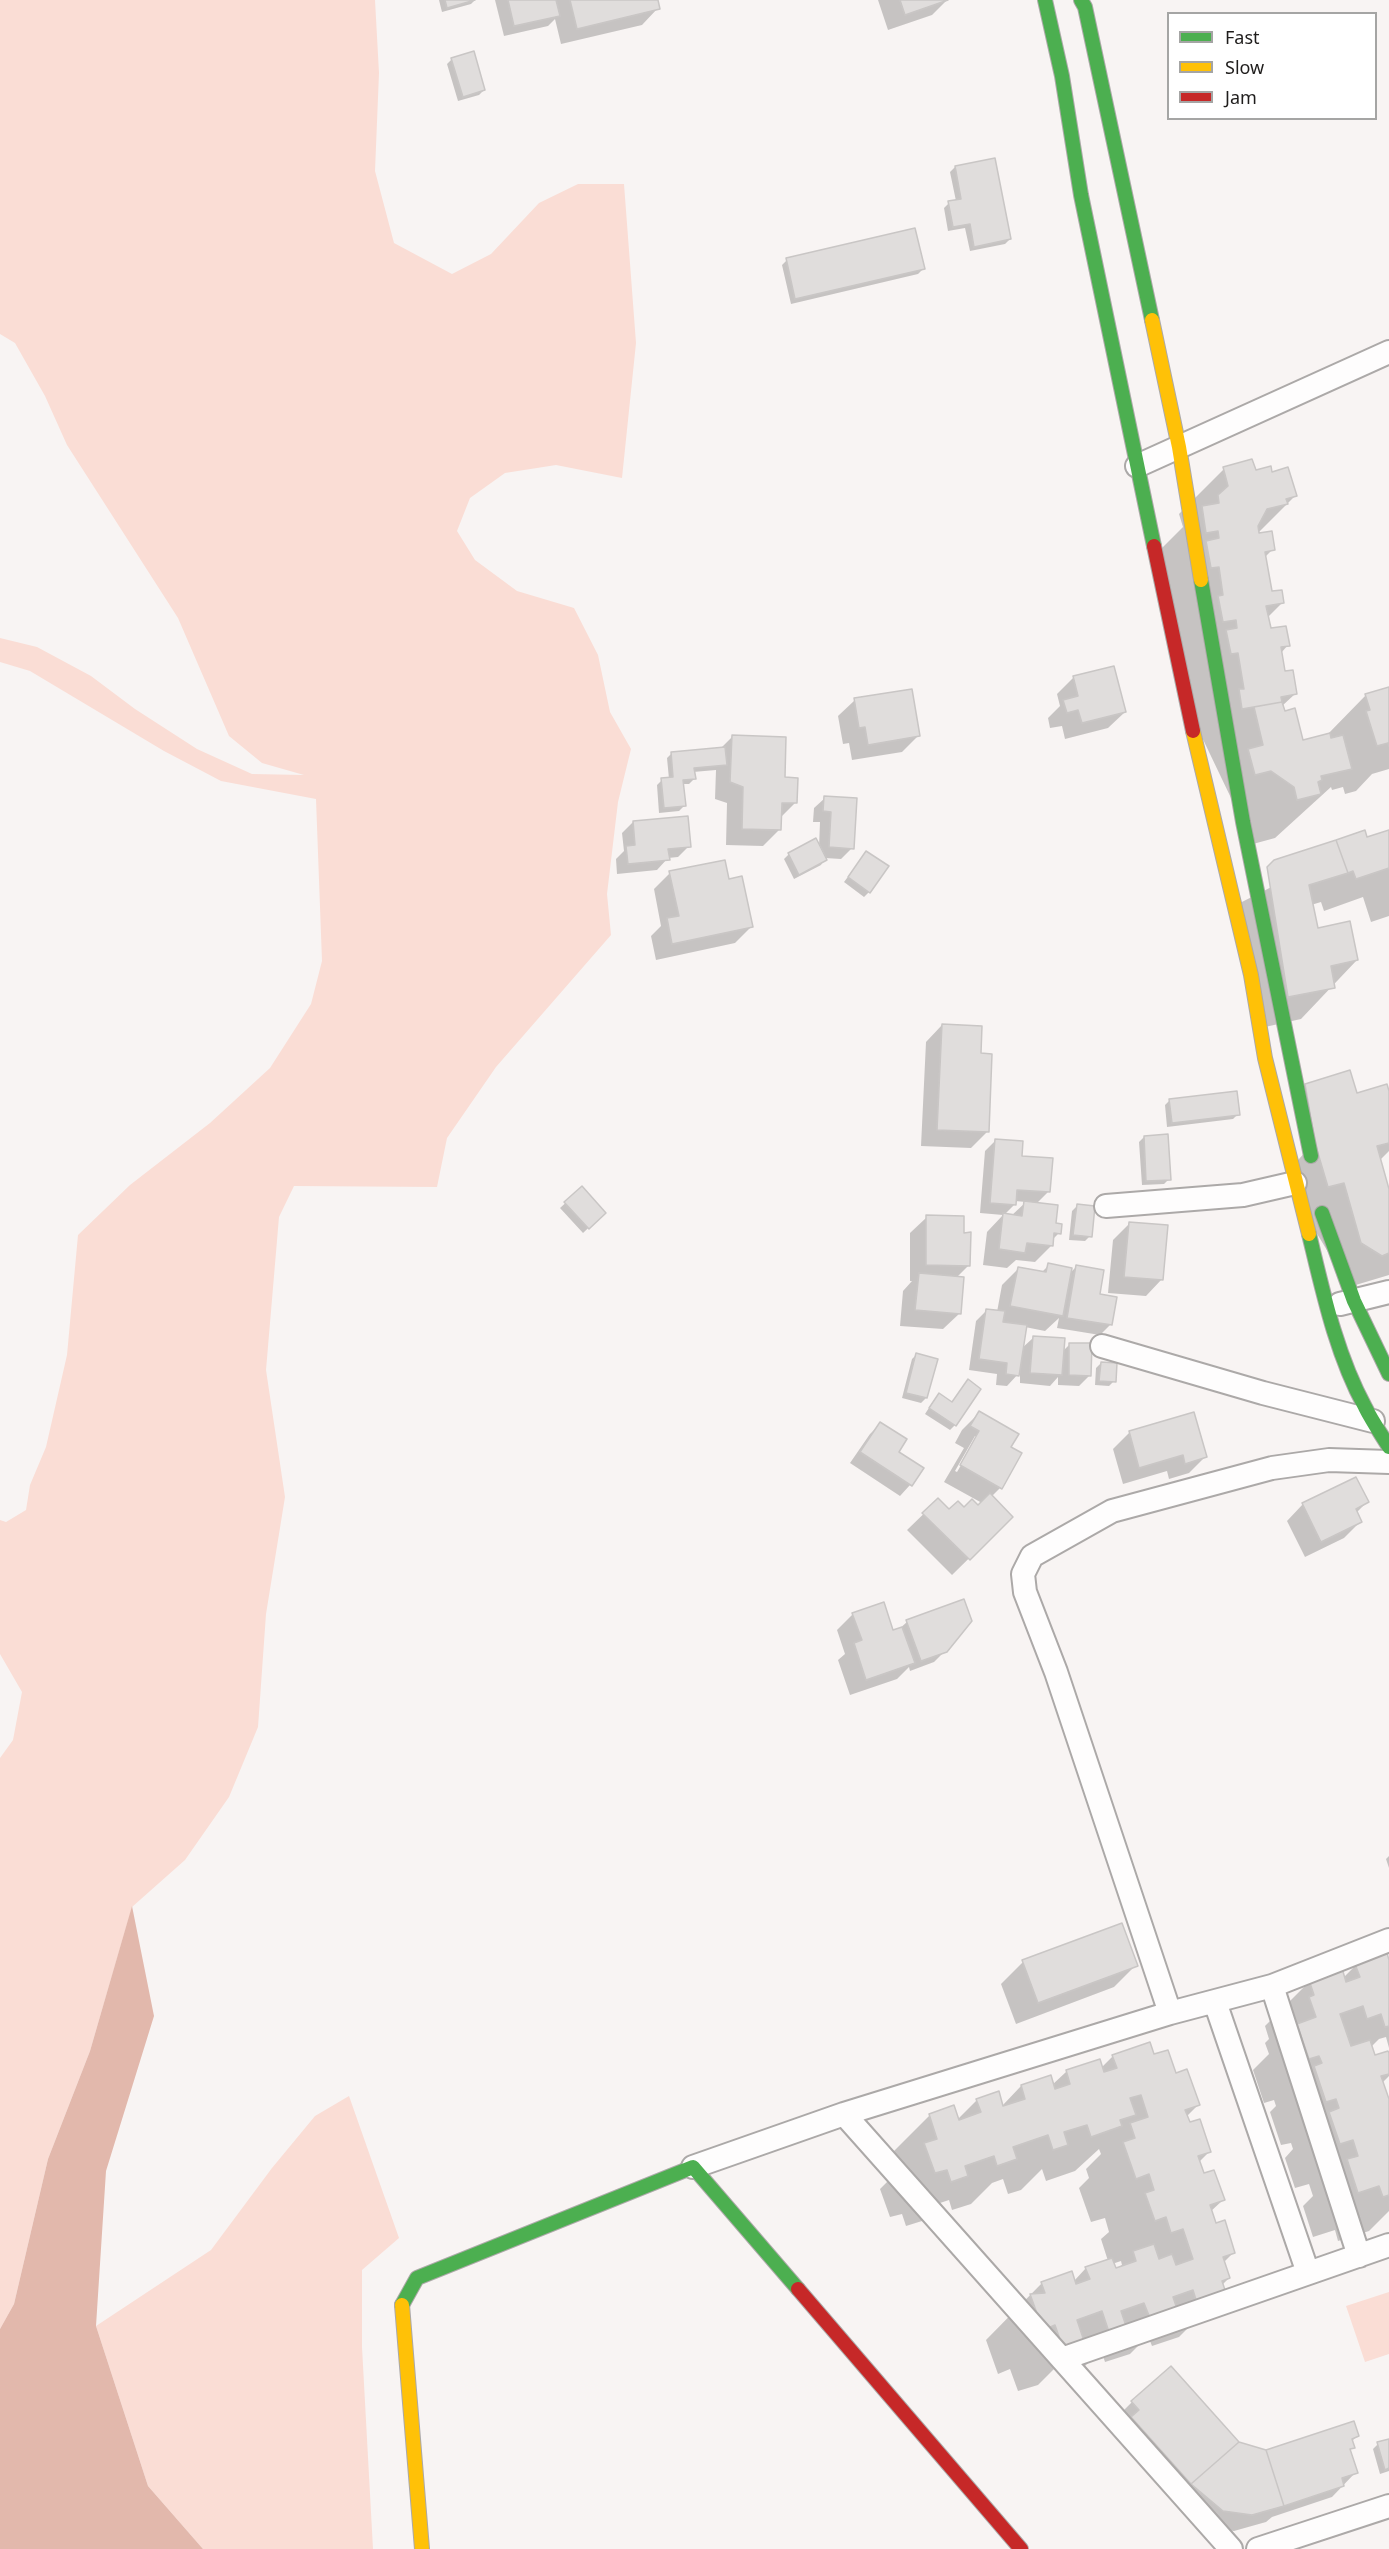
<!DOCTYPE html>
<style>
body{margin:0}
#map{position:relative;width:1389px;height:2549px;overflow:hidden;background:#f8f4f3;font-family:"Noto Sans",sans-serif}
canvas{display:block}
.legend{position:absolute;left:1167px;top:12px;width:210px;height:108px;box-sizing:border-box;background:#fff;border:2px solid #a5a5a4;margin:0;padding:8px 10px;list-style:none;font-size:18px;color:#1f1d1c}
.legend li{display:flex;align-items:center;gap:12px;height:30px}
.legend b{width:30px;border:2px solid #a5a5a4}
</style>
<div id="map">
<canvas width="1389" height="2549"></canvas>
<ul class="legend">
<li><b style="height:8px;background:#4caf50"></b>Fast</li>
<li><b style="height:8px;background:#ffc107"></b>Slow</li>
<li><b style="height:8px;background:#c62828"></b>Jam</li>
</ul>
</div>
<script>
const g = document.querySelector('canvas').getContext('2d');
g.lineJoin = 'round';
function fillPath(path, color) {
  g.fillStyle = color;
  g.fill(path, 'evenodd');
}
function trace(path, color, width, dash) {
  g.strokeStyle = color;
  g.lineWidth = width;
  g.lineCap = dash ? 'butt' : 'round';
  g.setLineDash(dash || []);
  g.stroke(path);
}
fillPath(new Path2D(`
 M0 0H375L379 73 375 171 394 243 452 274 491 254 539 203 578 184H624L636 343 622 478 556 465 505 473 470 498 457 531 475 560 517 591 574 608 598 655 610 712 631 749 618 802 607 894 611 935 496 1067 447 1138 437 1187 294 1186 279 1217 266 1370 285 1497 266 1614 258 1727 229 1797 185 1860 132 1907 90 2051 48 2159 14 2304 0 2329V1758L13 1740 22 1692 0 1654V1520L6 1522 26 1510 30 1485 46 1447 67 1355 78 1235 130 1185 210 1123 270 1068 311 1004 322 961 316 799 221 781 164 751 30 671 0 662V638L37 647 91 676 135 709 197 749 252 774 304 775 262 763 229 736 178 618 67 445 45 396 15 343 0 334Z
 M349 2096 399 2238 362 2270V2347L373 2549H203L148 2486 96 2326 211 2250 272 2168 315 2116Z
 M1389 2292V2354L1365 2362 1346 2306Z`), '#faddd5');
fillPath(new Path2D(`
 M132 1906 154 2016 106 2171 96 2326 148 2486 203 2549H0V2329L14 2304 48 2159 90 2051Z`), '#e2b8ac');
fillPath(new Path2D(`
 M439 0H475L471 4 442 12Z
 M495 0H656L658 8 642 25 561 44 555 19 548 26 504 36Z
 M878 0H947L932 15 888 30Z
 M452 59 484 90 479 95 458 101 447 64Z
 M955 167 1010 239 1005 244 970 251 965 228 948 231 944 208 949 203 956 201 950 172Z
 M787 260 923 269 918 274 791 304 782 265Z
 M1224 469 1271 474 1295 496 1256 535 1273 549 1264 558 1271 593 1283 602 1267 618 1269 630 1288 645 1281 653 1284 673 1295 694 1282 706 1302 742 1326 736 1366 695 1389 688V769L1372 774 1356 791 1345 794 1343 787 1332 790 1331 787 1275 838 1253 844 1199 731 1158 552 1183 527 1179 514Z
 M1113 668 1125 712 1108 728 1065 739 1062 726 1050 728 1048 718 1060 706 1057 694 1073 678Z
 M855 700 919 735 902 752 852 760 849 743 843 744 838 716Z
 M733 736 783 779 795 803 780 818 779 830 763 846 726 845 727 803 715 799 716 770 693 772 694 779 689 784H682L684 806 679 811 659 813 657 785 662 780 669 779 667 758 672 753 720 749Z
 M825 798 852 848 841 859 825 858 821 865 794 879 784 859 789 854 819 847 820 822H813L814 808Z
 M633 822 689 846 678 857 668 858 657 870 617 874 616 859 624 851 622 833Z
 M1389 831V916L1371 922 1363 897 1324 911 1321 902 1311 905 1316 930 1357 960 1301 1019 1256 1029 1234 906 1366 839Z
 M866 853 869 892 864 897 844 882Z
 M670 873 728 880 751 927 735 943 656 960 651 936 661 926 654 889Z
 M942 1025 979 1055 988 1131 971 1148 921 1146 926 1042Z
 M1356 1095 1389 1097V1151L1379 1161 1389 1194V1275L1349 1287 1283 1177Z
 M1170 1100 1238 1114 1233 1119 1167 1127 1165 1105Z
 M1144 1137 1169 1179 1164 1184 1142 1185 1139 1142Z
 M996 1140 1020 1157 1048 1192 1036 1204 1059 1233 1052 1240 1051 1246 1035 1262 1016 1260 1007 1268 983 1265 987 1232 1003 1215 980 1213 985 1151ZM1015 1201 1026 1202 1011 1216 1004 1215 1015 1204Z
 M582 1188 604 1213 583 1233 560 1208Z
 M1077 1206 1090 1236 1085 1241 1069 1240 1072 1211Z
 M927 1217 962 1234 969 1265 956 1278 960 1313 943 1329 900 1326 903 1291 912 1281H910V1233Z
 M1129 1224 1162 1279 1146 1296 1108 1293 1113 1240Z
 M1049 1265 1070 1273 1076 1267 1098 1295 1111 1324 1100 1335 1057 1328 1059 1318 1045 1331 1025 1327 1021 1349 1033 1338 1063 1351 1070 1344 1090 1375 1079 1386 1058 1385V1377L1050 1386 1020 1383V1372L1007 1386 996 1385 997 1374 969 1370 976 1321 987 1310 997 1312 1002 1285 1018 1269 1041 1273Z
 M917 1354 926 1398 921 1403 902 1398 912 1359Z
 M1101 1363 1114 1381 1109 1386 1095 1385 1096 1368Z
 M968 1381 955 1425 950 1430 925 1414 934 1400 951 1403Z
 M979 1413 1000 1488 991 1497 1011 1517 952 1575 907 1530 938 1500 949 1511 978 1507 982 1503 944 1482 964 1448 955 1443 962 1430ZM975 1436H978L957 1472 955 1471Z
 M880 1424 896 1452 922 1468 910 1485 900 1496 850 1463 870 1434Z
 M1129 1433 1205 1457 1189 1473 1169 1479 1167 1471 1123 1484 1113 1449Z
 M1367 1502 1356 1513 1360 1522 1344 1538 1305 1557 1287 1521 1303 1504Z
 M853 1614 892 1632 898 1630 907 1622 945 1651 934 1662 910 1671 909 1667 897 1679 850 1695 838 1660 845 1654 837 1630Z
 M1389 1856V1868L1386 1859Z
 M1023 1962 1136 1965 1114 1987 1016 2024 1001 1984Z
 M1389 1964V2048L1386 2037 1379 2039 1371 2047 1374 2057 1389 2058V2076L1382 2083 1389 2103V2211L1369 2231 1338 2241 1335 2230 1313 2237 1303 2206 1313 2196 1309 2184 1295 2188 1285 2158 1293 2149 1291 2143 1281 2145 1270 2112 1276 2106 1274 2100 1264 2103 1253 2070 1269 2054 1265 2043 1269 2039 1265 2026 1310 1981 1343 1978 1356 1965Z
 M1113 2056H1153L1175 2075 1198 2105 1186 2117 1210 2151 1199 2162 1203 2175 1223 2200 1210 2212 1215 2225 1234 2252 1223 2263 1229 2278 1222 2285 1224 2292 1179 2337 1152 2346 1148 2336 1130 2354 1105 2362 1101 2350 1080 2371 1060 2363 1038 2385 1018 2391 1010 2369 998 2374 986 2340 1042 2283 1074 2281 1086 2268 1108 2261 1101 2239 1109 2232 1105 2218 1091 2222 1079 2188 1089 2178 1086 2169 1101 2154 1099 2149 1075 2171 1046 2181 1042 2169 1021 2190 1008 2194 1003 2179 992 2183 971 2204 952 2210 949 2200 940 2203 922 2221 906 2226 902 2214 890 2217 880 2189 891 2178 885 2160 930 2115 957 2120 977 2100 1002 2106 1021 2086 1052 2085 1066 2072 1099 2061 1101 2068ZM1121 2261 1122 2265 1115 2270 1112 2264Z
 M1132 2402 1238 2443 1266 2452 1357 2436 1352 2441 1353 2447 1349 2452 1356 2472 1332 2497 1272 2517 1266 2522 1234 2531 1206 2527 1121 2413Z
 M1389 2440V2471L1380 2474 1373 2449 1378 2444Z`), '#0003');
const building = new Path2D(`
 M445 0H475L447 8Z
 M508 0H556L560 16 514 26Z
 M570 0H658L660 9 577 29Z
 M900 0H948L905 15Z
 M474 51 485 90 463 97 451 58Z
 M995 158 1011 239 974 247 970 224 953 227 948 201 961 199 955 166Z
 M915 228 925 269 795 299 786 258Z
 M1252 459 1256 470 1271 466 1272 472 1288 467 1297 496 1286 499 1288 504 1267 509 1258 526 1259 533 1272 531 1275 550 1265 552 1272 591 1282 590 1284 603 1266 606 1271 628 1286 626 1290 646 1281 647 1285 671 1293 670 1297 694 1281 697 1282 702 1242 709 1239 689H1244L1238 653 1231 654 1226 630 1237 628 1236 620 1223 622 1218 596 1223 595 1219 567 1211 568 1206 541 1219 538 1218 531 1206 533 1202 506 1219 503 1218 495 1228 486 1223 467Z
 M1114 666 1126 712 1082 723 1078 710 1067 713 1063 700 1078 696 1073 676Z
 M1389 687V746L1388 743 1377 746 1366 711 1370 710 1365 694Z
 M912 689 920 736 868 745 865 727 859 728 854 698Z
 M1282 702 1285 711 1295 708 1303 740 1330 733 1331 738 1343 735 1352 769 1321 776 1322 780 1318 782 1321 794 1297 800 1294 787 1271 771 1255 775 1248 749 1263 745 1254 707Z
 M732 735 786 737 785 777 798 778 797 803H782L781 830 742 829 743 787 730 782Z
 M725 747 727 765 694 768 696 779 683 780 686 806 664 808 661 778 673 777 671 752Z
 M824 796 857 798 854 849 829 847 831 812 823 811Z
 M688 816 691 847 668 849 670 860 628 864 626 846 635 845 633 821Z
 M1365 830 1367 837 1389 830V868L1356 879 1353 871 1348 873 1336 840Z
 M816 838 827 860 799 875 788 853Z
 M1336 840 1348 873 1309 885 1318 928 1350 921 1358 960 1331 966 1335 988 1288 997 1267 867 1274 860Z
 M866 851 889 866 870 893 848 877Z
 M725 860 729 879 742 876 753 927 672 944 667 918 679 916 669 871Z
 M942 1024 982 1026 981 1053 992 1054 989 1132 937 1130Z
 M1350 1070 1357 1093 1387 1084 1389 1091V1143L1377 1146 1389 1189V1253L1382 1256 1361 1243 1344 1183 1328 1187 1315 1143 1305 1084Z
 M1237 1091 1240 1115 1172 1123 1169 1099Z
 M1168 1134 1171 1180 1146 1181 1144 1136Z
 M995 1139 1023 1141 1022 1156 1053 1158 1050 1192 1017 1190 1016 1205 990 1203Z
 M582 1186 606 1213 589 1229 564 1202Z
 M1024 1201 1058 1205 1056 1223 1062 1224 1061 1234 1054 1233 1053 1246 1027 1243 1025 1253 999 1249 1003 1213 1022 1216Z
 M1077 1204 1095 1206 1092 1237 1073 1235Z
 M926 1215 964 1216V1233L971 1232 970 1266 926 1265Z
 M1129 1222 1168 1225 1163 1280 1124 1277Z
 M1048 1263 1072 1268 1063 1316 1010 1306 1018 1267 1046 1272Z
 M1076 1265 1104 1270 1100 1294 1117 1297 1112 1325 1067 1318Z
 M919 1273 964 1277 961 1314 915 1310Z
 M986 1309 1005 1311 1003 1322 1027 1325 1019 1376 1006 1374 1007 1363 979 1359Z
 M1033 1336 1065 1338 1062 1375 1030 1373Z
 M1069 1343H1092L1091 1376 1069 1375Z
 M916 1353 938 1359 927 1398 906 1393Z
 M1101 1362 1117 1363 1116 1382 1099 1381Z
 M968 1379 981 1389 956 1426 929 1408 939 1393 952 1402Z
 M979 1411 1019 1434 1011 1447 1022 1453 1002 1489 960 1465 979 1431 970 1426Z
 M1194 1412 1207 1457 1185 1464 1183 1455 1139 1468 1129 1431Z
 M880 1422 907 1439 899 1452 924 1468 912 1486 860 1452Z
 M1356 1477 1369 1502 1356 1509 1362 1522 1321 1542 1302 1503Z
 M990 1493 1013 1517 970 1560 922 1513 938 1498 949 1509 958 1501 964 1507 972 1499 978 1505Z
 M964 1599 972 1621 947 1652 921 1661 906 1620Z
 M884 1602 893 1630 902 1627 915 1663 866 1680 854 1643 862 1640 852 1613Z
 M1122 1923 1138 1966 1038 2003 1022 1960Z
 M1387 1953 1389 1960V2026L1385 2027 1381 2014 1367 2019 1363 2006 1340 2014 1351 2046 1370 2040 1375 2055 1388 2051 1389 2053V2074L1381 2076 1389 2099V2195L1383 2197 1379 2186 1358 2193 1347 2159 1358 2156 1353 2140 1340 2144 1329 2112 1339 2108 1336 2099 1326 2102 1314 2066 1322 2063 1319 2056 1309 2059 1297 2024 1316 2017 1309 1997 1314 1995 1309 1980 1342 1968 1346 1982 1360 1977 1355 1964Z
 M1150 2042 1154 2054 1168 2050 1176 2073 1187 2069 1200 2105 1185 2110 1190 2122 1200 2119 1211 2152 1198 2156 1204 2173 1214 2170 1225 2200 1210 2205 1216 2223 1225 2220 1235 2253 1223 2257 1230 2278 1222 2281 1226 2293 1197 2303 1193 2290 1173 2297 1177 2309 1150 2318 1144 2303 1121 2311 1126 2326 1109 2332 1102 2311 1077 2320 1084 2341 1063 2348 1055 2325 1043 2330 1030 2294 1045 2293 1041 2282 1072 2271 1076 2284 1090 2279 1085 2267 1112 2258 1116 2268 1136 2261 1133 2251 1154 2244 1159 2259 1172 2254 1176 2265 1193 2259 1183 2229 1171 2233 1166 2217 1155 2221 1145 2193 1154 2190 1149 2174 1136 2179 1123 2142 1135 2138 1130 2123 1148 2117 1141 2095 1130 2098 1136 2115 1120 2120 1122 2126 1091 2137 1087 2125 1064 2132 1068 2145 1053 2150 1048 2135 1013 2147 1017 2159 997 2166 994 2156 965 2166 968 2176 951 2182 947 2170 935 2173 924 2143 937 2139 929 2114 954 2105 959 2120 981 2112 976 2099 999 2091 1003 2106 1025 2099 1021 2085 1051 2075 1055 2089 1070 2084 1066 2070 1100 2059 1104 2072 1117 2068 1112 2055Z
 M1171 2366 1239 2442 1191 2484 1131 2417 1139 2410 1131 2401Z
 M1354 2421 1359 2436 1352 2439 1355 2448 1350 2449 1358 2473 1342 2478 1344 2486 1284 2506 1266 2450Z
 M1389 2439V2468L1385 2470 1377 2442Z
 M1239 2442 1266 2450 1284 2506 1252 2515 1223 2511 1191 2484Z`);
fillPath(building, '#e0dddc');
trace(building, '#c9c6c5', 1.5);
const street = new Path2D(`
 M1137 466 1389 352
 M1106 1206 1243 1195 1295 1183
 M1340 1304 1389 1292
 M1102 1346 1263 1393 1373 1421
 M1272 1986 1359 2256
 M1215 2002 1308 2273
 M1170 2013 1056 1672 1025 1592 1023 1574 1032 1556 1112 1511 1272 1468 1329 1460 1389 1462
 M844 2114 1231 2549
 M693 2167 844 2114 1170 2013 1272 1986 1389 1940
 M1062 2359 1389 2245
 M1258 2549 1389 2506`);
const fast = new Path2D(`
 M1045 0 1062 76 1081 195 1154 546
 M1081 0 1085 7 1152 320
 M1201 580 1243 822 1311 1156
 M1322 1213 1354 1301 1389 1374
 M1309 1234C1323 1292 1336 1354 1365 1407 1372 1421 1381 1434 1389 1447
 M402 2305 417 2278 693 2167 798 2289`);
const slow = new Path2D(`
 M1152 320 1179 447 1201 580
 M1193 731 1251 975 1265 1058 1309 1234
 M402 2305 422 2549`);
const jam = new Path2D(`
 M1154 546 1193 731
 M798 2289 1021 2549`);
trace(street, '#aca9a8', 26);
trace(fast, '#aca9a8', 16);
trace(slow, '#aca9a8', 16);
trace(jam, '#aca9a8', 16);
trace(street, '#fefdfd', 22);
trace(fast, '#4caf50', 14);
trace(slow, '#ffc107', 14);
trace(jam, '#c62828', 14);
</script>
